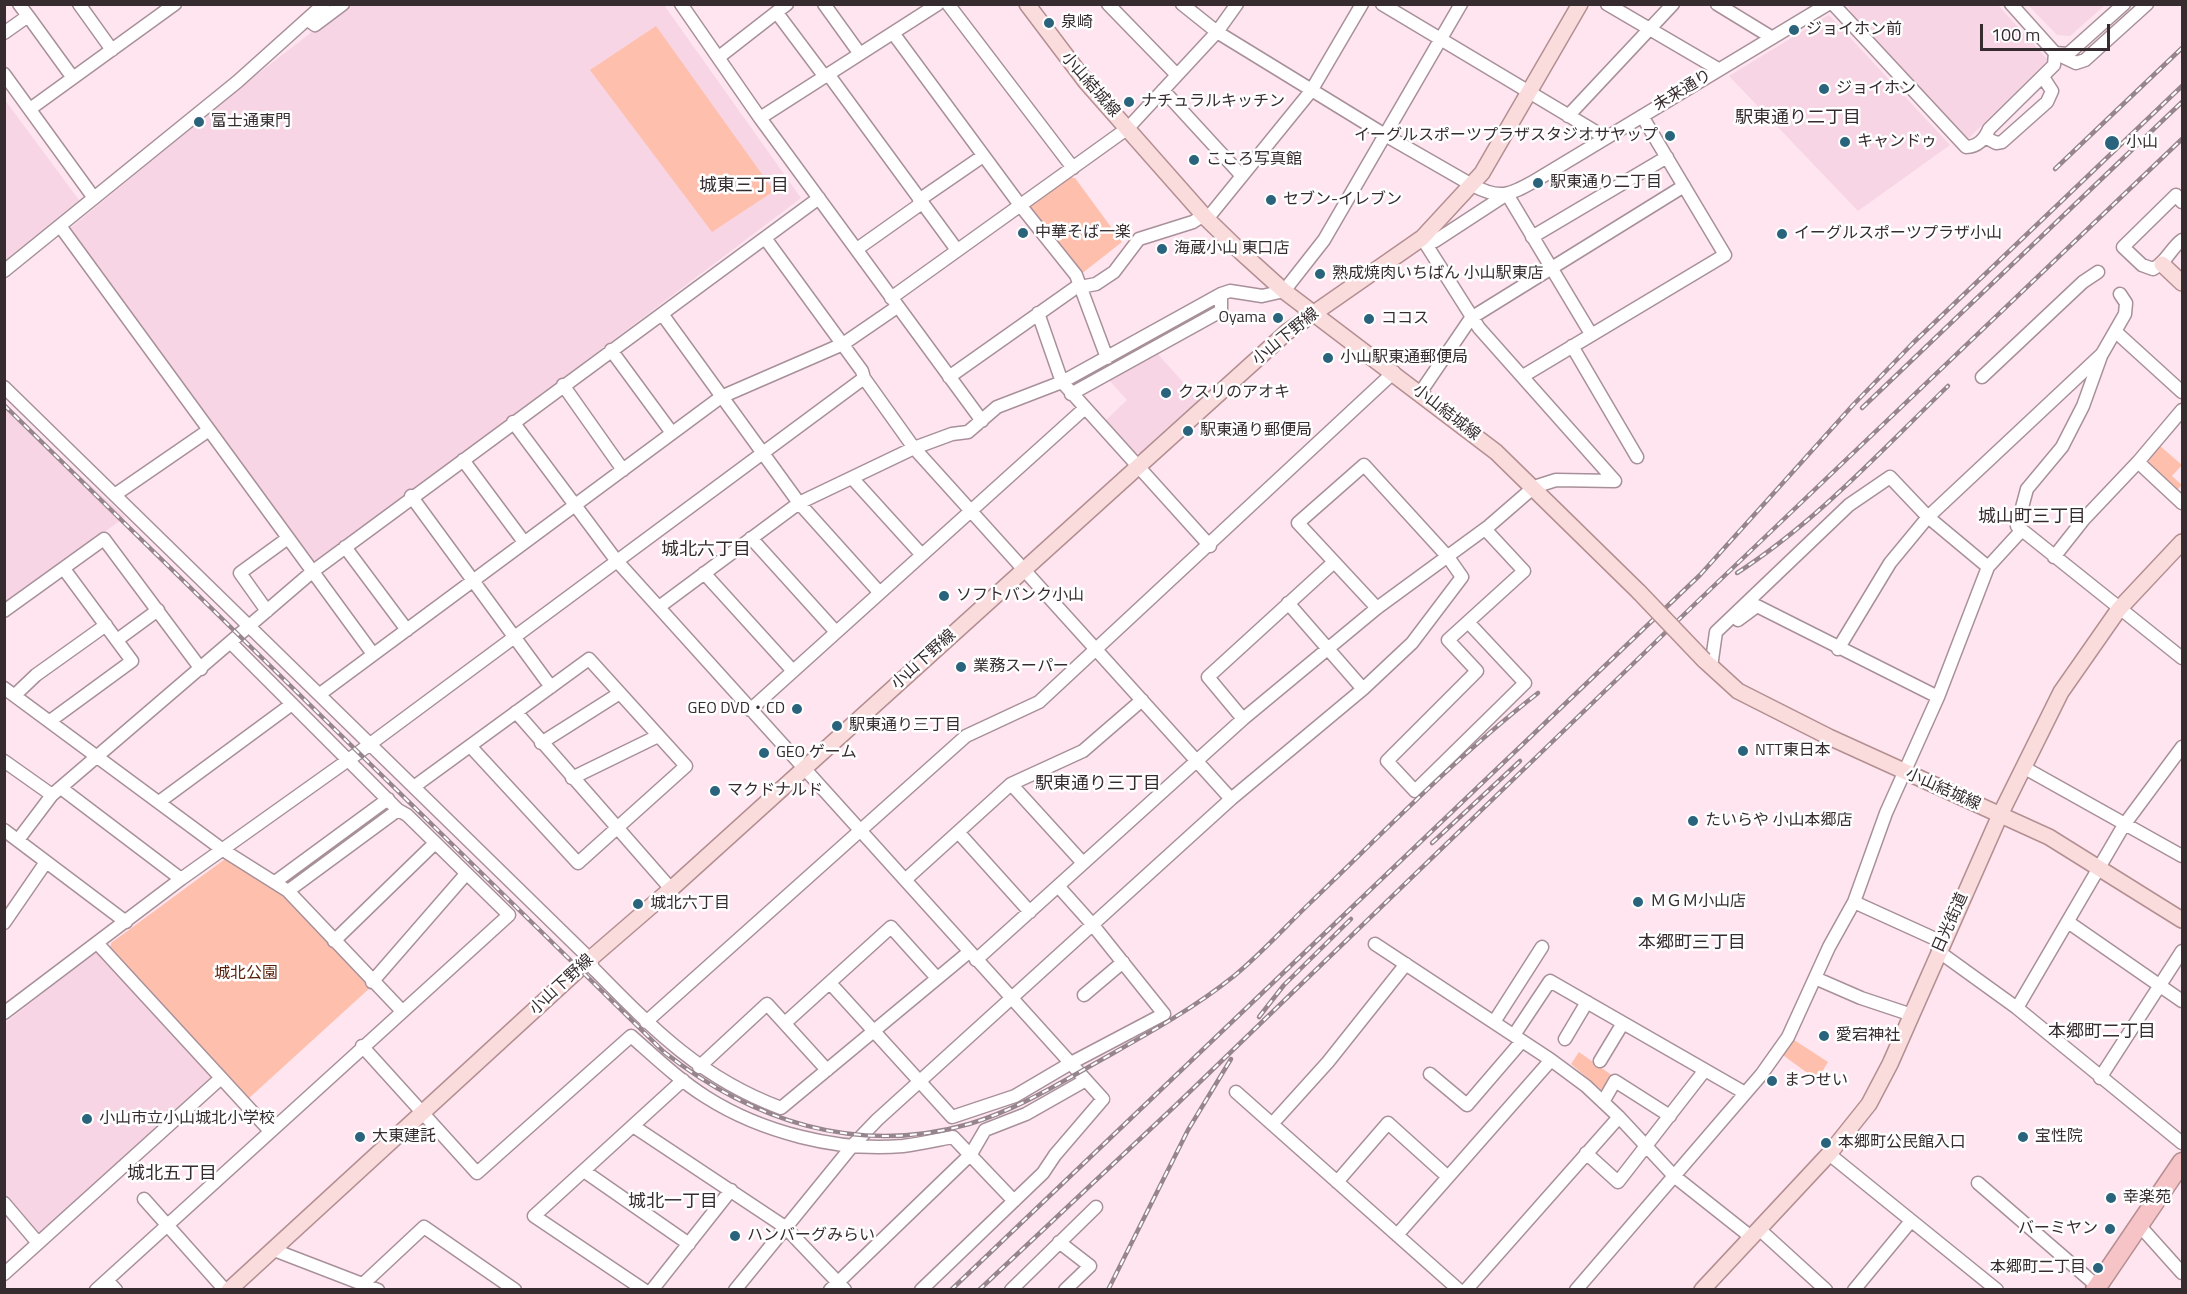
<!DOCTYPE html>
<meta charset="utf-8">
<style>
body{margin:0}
#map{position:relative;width:2187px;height:1294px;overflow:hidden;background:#ffe5f0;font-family:"Titillium Web",sans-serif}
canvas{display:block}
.frame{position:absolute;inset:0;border:6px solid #362c30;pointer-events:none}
.scale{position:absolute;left:1980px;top:24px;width:130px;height:27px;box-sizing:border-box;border:3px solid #362c30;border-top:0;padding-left:8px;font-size:18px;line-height:21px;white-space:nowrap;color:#362c30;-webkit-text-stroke:4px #fff;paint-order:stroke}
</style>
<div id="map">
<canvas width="2187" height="1294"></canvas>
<div class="frame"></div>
<div class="scale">100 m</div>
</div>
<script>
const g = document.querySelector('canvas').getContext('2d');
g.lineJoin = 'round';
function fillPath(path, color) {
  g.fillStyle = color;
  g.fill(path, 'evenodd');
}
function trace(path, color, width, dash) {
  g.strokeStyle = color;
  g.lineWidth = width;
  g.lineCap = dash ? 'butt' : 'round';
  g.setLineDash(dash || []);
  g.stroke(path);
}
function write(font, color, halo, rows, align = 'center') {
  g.font = font + ' "Titillium Web","Noto Sans JP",sans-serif';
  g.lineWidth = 5;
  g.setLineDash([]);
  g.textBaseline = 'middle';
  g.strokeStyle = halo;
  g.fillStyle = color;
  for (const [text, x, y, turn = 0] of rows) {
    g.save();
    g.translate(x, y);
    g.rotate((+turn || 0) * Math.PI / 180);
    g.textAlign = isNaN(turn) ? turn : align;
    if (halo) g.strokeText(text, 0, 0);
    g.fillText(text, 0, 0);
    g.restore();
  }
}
fillPath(new Path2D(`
 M348 4 664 5 801 198 317 564 310 562 68 230 251 79Z
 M1848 5H1998L2048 60 1968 139 1957 133 1855 22Z
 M2028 5H2105L2070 36 2057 35Z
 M1829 15 1950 145 1858 211 1729 76Z
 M5 100 79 200 5 260Z
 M1155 351 1200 401 1142 453H1132L1104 422 1127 400 1108 379Z
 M4 406 125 517 4 606Z
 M94 953 104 954 213 1075 212 1081 42 1234H36L5 1197V1023Z`), '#f7d5e4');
fillPath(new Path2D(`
 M656 26 774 191 712 232 590 70Z
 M1068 177 1075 178 1122 242 1080 275 1028 212V206Z
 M2159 445 2182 465 2172 476 2182 485 2176 491 2147 465V458Z
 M225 859H230L278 888 371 987 248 1099 110 949 111 943Z
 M1791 1038 1828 1062 1817 1080 1780 1053Z
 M1579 1052 1613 1076 1604 1092 1571 1064Z`), '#fec0ac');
const minor = new Path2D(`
 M19 4 28 16
 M79 4 112 50
 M681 4 760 118 982 421
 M824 4 860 54
 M948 4 1073 168
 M1108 4 1177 75
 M1182 4 1217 32 1385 135 1472 185C1502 201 1511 194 1538 179L1828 4
 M1382 4 1606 138
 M1607 4 1718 69
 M1717 4 1771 37
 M1833 4 1966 147C1977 147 1985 139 1989 129L2054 65 2055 53
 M2011 4 2055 53 2076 63 2085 60 2147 4
 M777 13 825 77
 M308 20 315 25 343 4
 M4 33 28 16 73 78
 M893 33 1020 205 1076 275 1107 358
 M2055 53 2068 54 2124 4
 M719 57 787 4
 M4 74 94 198
 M828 74 957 250
 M1163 90 1242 176
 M30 109 175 4
 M1568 116 1673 4
 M760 118 938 4
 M1985 137 1996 143 2002 142 2047 102 2052 91 2043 77
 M919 200 983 156
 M2182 202 2176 195 2123 247 2142 265 2153 269C2166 263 2170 249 2182 240
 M1207 219 1311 91 1362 4
 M60 226 373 654
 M1532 237 1667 157
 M765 238 862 371 864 378 914 448 1231 799
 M1422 238 1435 241 1507 194 1591 334
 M857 249 922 203
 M4 271 237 82 324 4
 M891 298 1128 128 1217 32 1237 4
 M1038 313 1062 382 1210 546
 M662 314 799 503 879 592
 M2116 332 2182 392
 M1572 346 1637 457
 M611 350 672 433
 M2101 356 2083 406 2062 447 2027 489 2017 526 2182 658
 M1523 376 1725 255 1642 116
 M949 377 1075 288 1096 284 1114 272 1139 239 1193 222 1204 215
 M1982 377 2083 282 2098 272
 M563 385 623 470
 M4 387 590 959 593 968C652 1028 700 1078 781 1108L969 952
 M1420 393 1471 318 1684 186
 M1071 394 1221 311V294
 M513 422 616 560 1103 1099 1055 1155 1043 1173 921 1290
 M463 460 524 542
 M2138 462 2182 503
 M852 478 921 554
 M116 494 209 430
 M411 496 551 687
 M751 538 836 632
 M345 547 407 630
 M2054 557 2084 519 2138 462 2182 410
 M704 573 793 671
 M1288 603 1363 689
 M659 607 799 503 914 448 952 434 968 432 997 407 1062 382 1221 294 1230 291 1262 296 1284 291 1324 240 1461 4
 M4 611 104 539 201 669
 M267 611 240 573 288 538
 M1738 620 1757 606 1938 697
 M1468 622 1525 683 1415 791 1387 761 1477 671 1448 640 1524 571 1485 529
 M117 640 158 610
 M1838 649 1890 563 1928 517 2102 354 2125 314 2126 303 2120 294
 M1711 667 1716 632 1849 505 1890 477 1928 517 1988 567
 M4 688 223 850 288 891 402 1011
 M320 694 721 397 843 344 897 307
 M15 695 36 675 106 625
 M750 710 1085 408
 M516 712 671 889
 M1243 719 1208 677 1334 562
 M50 721 132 661 64 569
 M541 743 620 693
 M4 761 52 795
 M2023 767 2182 856
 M572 778 658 736
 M1011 784 1083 863
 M415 786 589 659 686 766 578 863 471 747
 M61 788 181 879
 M159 802 292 704
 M4 830 126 922
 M958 832 1030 912
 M18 840 52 795 312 572 819 198
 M905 880 1011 784 1083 751 1142 700
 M275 882 388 799
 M288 891 398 810
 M1854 902 1942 942
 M2068 922 2182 1001
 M4 923 46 862
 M334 941 435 843
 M97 943 270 1131
 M1375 944 1551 1060 1586 1086 1619 1117 1674 1176 1751 1237
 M1938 951 2017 1008 2182 1143
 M976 960 1243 719 1377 608 1489 526 1534 487 1556 480 1615 481 1479 328 1422 238
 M1815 978 1861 998 1912 1015
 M372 982 466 874
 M830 983 952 1117 1015 1096 1071 1063 1164 1014 1092 924 1058 886
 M1084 995 1123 962
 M2017 1008 2124 825 2182 747
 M4 1013 181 879 358 753 864 378
 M646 1022 966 736 1039 702 1394 372
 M1494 1022 1542 947
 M785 1023 891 927 937 978
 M1514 1035 1550 981 1745 1093
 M1565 1039 1587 1002
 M362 1046 477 1173 631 1036C655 1057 679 1080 706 1097 761 1132 838 1152 903 1146 920 1144 937 1140 953 1137L1014 1201
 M1600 1061 1623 1023
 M699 1067 767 1004 827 1070
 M1430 1074 1467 1105 1522 1041
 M2100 1078 2182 951
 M1236 1092 1459 1290
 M1603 1102 1615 1081 1670 1116
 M1272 1124 1328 1062 1406 964
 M633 1126 785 1227 845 1290
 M1586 1153 1618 1182 1705 1070
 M1829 1154 1997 1290
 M584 1171 689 1244
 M1337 1182 1388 1123 1448 1177
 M1978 1183 2097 1286
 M144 1199 225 1290
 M4 1203 38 1243
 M2139 1225 2182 1273
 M1759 1229 1826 1290
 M1397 1235 1551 1060
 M1059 1242 1090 1266 1065 1290
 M274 1250 378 1290
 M4 1274 221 1078
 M107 1280 116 1290
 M363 1284 424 1227 515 1290
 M96 1290 509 915 407 815 398 810 231 643
 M644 1290 534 1216 683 1080
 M652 1290 731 1190
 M735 1290 853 1145 877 1120 1231 799 1363 689 1412 643 1462 577 1448 557 1364 465 1298 523 1377 608
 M830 1290 971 1154 985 1130 1026 1114 1086 1080
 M1011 1290 1096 1207
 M1466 1290 1619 1117
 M1576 1290 1761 1075 1788 1037 1829 947 1854 902 1886 813 1938 697 1988 567 2021 531
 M1854 1290 1911 1221`);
const major = new Path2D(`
 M1027 4 1086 82 1207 219 1242 253 1284 291 1496 452 1639 592
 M2162 264 2182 283
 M1704 660 1738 691 1829 737 2049 837 2182 920
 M229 1290 590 959 671 889 1287 332 1422 238 1482 173 1580 4
 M1702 1290 1829 1154 1869 1104 1890 1064 2000 815 2061 692 2119 609 2182 542`);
const highway = new Path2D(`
 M2095 1290 2182 1162`);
trace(minor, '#a8909a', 15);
trace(major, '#b38f92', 18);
trace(highway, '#b38f92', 21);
trace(minor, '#fff', 12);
trace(major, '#fadcdd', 15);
trace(highway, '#f6c4c7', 18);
const rail = new Path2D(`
 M2055 169 2182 48
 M4 405 664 1052C752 1121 857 1156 969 1124 1016 1110 1058 1084 1101 1060 1147 1034 1193 1009 1234 976 1261 954 1285 927 1310 903 1384 832 1456 757 1538 693
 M1862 408 2182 102
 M1737 573C1816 522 1881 451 1948 386
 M1432 843 1520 761
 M1259 1017 1284 985 1351 919
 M951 1290 1700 575 1853 405 1913 343 2182 86
 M979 1290 1176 1105 1697 602 2182 139
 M1108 1290 1188 1130 1231 1059`);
trace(rail, '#97858d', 4.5);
trace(rail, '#fff', 2, [7]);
const majorBridge = new Path2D(`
 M1639 592 1704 660`);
trace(majorBridge, '#b38f92', 18, []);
trace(majorBridge, '#fadcdd', 15);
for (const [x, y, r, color] of [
 [1049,23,6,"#29637c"],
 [1794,30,6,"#29637c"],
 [1824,89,6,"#29637c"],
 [1129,102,6,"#29637c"],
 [199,122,6,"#29637c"],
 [1670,136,6,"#29637c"],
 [1845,142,6,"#29637c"],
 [2112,143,8,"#29637c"],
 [1194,160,6,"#29637c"],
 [1538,183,6,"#29637c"],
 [1271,200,6,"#29637c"],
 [1023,233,6,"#29637c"],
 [1782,234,6,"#29637c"],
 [1162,249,6,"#29637c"],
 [1320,274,6,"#29637c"],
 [1278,318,6,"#29637c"],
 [1369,319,6,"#29637c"],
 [1328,358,6,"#29637c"],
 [1166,393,6,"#29637c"],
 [1188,431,6,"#29637c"],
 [944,596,6,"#29637c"],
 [961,667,6,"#29637c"],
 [797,709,6,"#29637c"],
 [837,726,6,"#29637c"],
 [1743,751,6,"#29637c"],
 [764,753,6,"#29637c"],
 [715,791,6,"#29637c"],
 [1693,821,6,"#29637c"],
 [1638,902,6,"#29637c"],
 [638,904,6,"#29637c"],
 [1824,1036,6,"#29637c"],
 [1772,1081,6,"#29637c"],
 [87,1119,6,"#29637c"],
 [360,1137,6,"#29637c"],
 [2023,1137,6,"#29637c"],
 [1826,1143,6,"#29637c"],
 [2111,1198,6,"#29637c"],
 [2110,1229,6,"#29637c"],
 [735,1236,6,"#29637c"],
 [2098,1268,6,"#29637c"]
]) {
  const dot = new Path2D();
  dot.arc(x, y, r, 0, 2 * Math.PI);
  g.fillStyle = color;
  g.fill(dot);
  trace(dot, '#fff', 2);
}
write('16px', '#362c30', '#fff', [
 ["泉崎",1061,23],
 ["ジョイホン前",1806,30],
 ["ジョイホン",1836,89],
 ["ナチュラルキッチン",1141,102],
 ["富士通東門",211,122],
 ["イーグルスポーツプラザスタジオサヤップ",1658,136,"right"],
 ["キャンドゥ",1857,142],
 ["小山",2126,143],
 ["こころ写真館",1206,160],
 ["駅東通り二丁目",1550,183],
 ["セブン-イレブン",1283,200],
 ["中華そば一楽",1035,233],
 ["イーグルスポーツプラザ小山",1794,234],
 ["海蔵小山 東口店",1174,249],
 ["熟成焼肉いちばん 小山駅東店",1332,274],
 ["Oyama",1266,318,"right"],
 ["ココス",1381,319],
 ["小山駅東通郵便局",1340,358],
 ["クスリのアオキ",1178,393],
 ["駅東通り郵便局",1200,431],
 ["ソフトバンク小山",956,596],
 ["業務スーパー",973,667],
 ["GEO DVD・CD",785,709,"right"],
 ["駅東通り三丁目",849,726],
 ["NTT東日本",1755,751],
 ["GEO ゲーム",776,753],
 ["マクドナルド",727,791],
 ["たいらや 小山本郷店",1705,821],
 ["ＭＧＭ小山店",1650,902],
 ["城北六丁目",650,904],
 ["愛宕神社",1836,1036],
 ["まつせい",1784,1081],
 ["小山市立小山城北小学校",99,1119],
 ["大東建託",372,1137],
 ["宝性院",2035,1137],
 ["本郷町公民館入口",1838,1143],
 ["幸楽苑",2123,1198],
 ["バーミヤン",2098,1229,"right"],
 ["ハンバーグみらい",747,1236],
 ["本郷町二丁目",2086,1268,"right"]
], 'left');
write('16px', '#362c30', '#fff', [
 ["小山結城線",1090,85,49],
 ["未来通り",1683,91,-31],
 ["小山下野線",1286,337,-39],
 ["小山結城線",1446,413,38],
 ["小山下野線",924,660,-42],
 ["小山結城線",1943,790,24],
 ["日光街道",1951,923,-66],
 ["小山下野線",562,985,-43]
]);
write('16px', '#591d08', '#fff', [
 ["城北公園",246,974]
]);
write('18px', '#362c30', '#fff', [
 ["駅東通り二丁目",1798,119],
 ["城東三丁目",744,187],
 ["城山町三丁目",2032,518],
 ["城北六丁目",706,551],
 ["駅東通り三丁目",1098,785],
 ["本郷町三丁目",1692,944],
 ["本郷町二丁目",2102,1033],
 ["城北五丁目",172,1175],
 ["城北一丁目",673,1203]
]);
</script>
